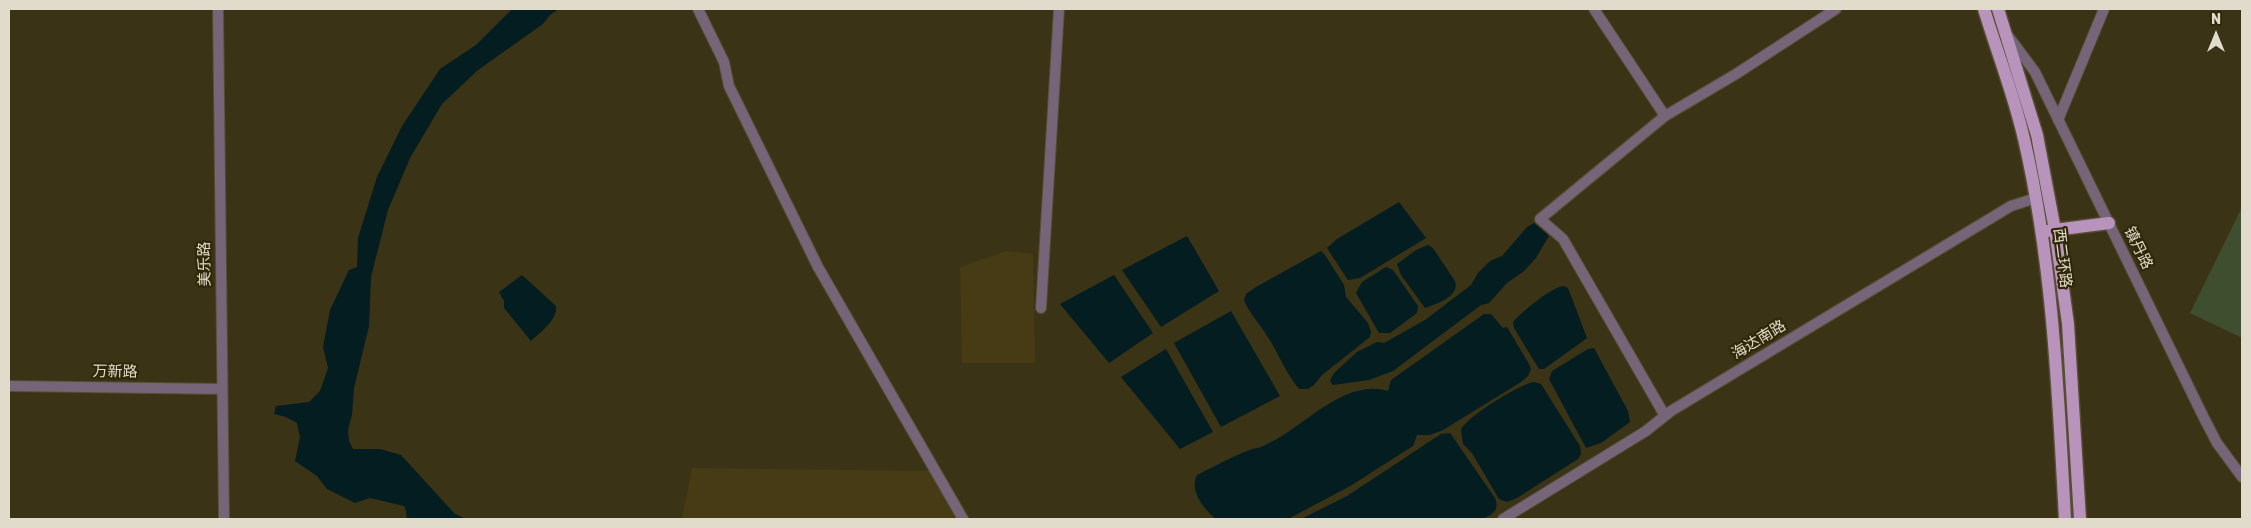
<!DOCTYPE html>
<meta charset="utf-8">
<style>
body{margin:0}
#map{position:relative;width:2251px;height:528px;overflow:hidden;background:#3b3315;font-family:Rubik,sans-serif}
canvas{display:block}
.frame{position:absolute;inset:0;border:10px solid #e0dbca;pointer-events:none}
.north{position:absolute;left:2191px;top:10px;width:50px;height:50px;-webkit-text-stroke:4px #31280a;paint-order:stroke;rotate:0deg;font-size:14px;font-weight:700;line-height:20px;text-align:center;color:#e0dbca}
.north::after{content:'';display:block;margin:auto;width:18px;height:22px;background:#e0dbca;clip-path:polygon(50% 0,100% 100%,50% 72%,0 100%)}
</style>
<div id="map">
<canvas width="2251" height="528"></canvas>
<div class="frame"></div>
<div class="north">N</div>
</div>
<script>
const g = document.querySelector('canvas').getContext('2d');
g.lineJoin = 'round';
function fillPath(path, color) {
  g.fillStyle = color;
  g.fill(path, 'evenodd');
}
function trace(path, color, width, dash) {
  g.strokeStyle = color;
  g.lineWidth = width;
  g.lineCap = dash ? 'butt' : 'round';
  g.setLineDash(dash || []);
  g.stroke(path);
}
function write(font, color, halo, rows, align = 'center') {
  g.font = font + ' Rubik,"Noto Sans SC",sans-serif';
  g.lineWidth = 4.5;
  g.setLineDash([]);
  g.textBaseline = 'middle';
  g.strokeStyle = halo;
  g.fillStyle = color;
  for (const [text, x, y, turn = 0] of rows) {
    g.save();
    g.translate(x, y);
    g.rotate((+turn || 0) * Math.PI / 180);
    g.textAlign = isNaN(turn) ? turn : align;
    if (halo) g.strokeText(text, 0, 0);
    g.fillText(text, 0, 0);
    g.restore();
  }
}
fillPath(new Path2D(`
 M1006 251 1033 254 1035 363H962L960 267Z
 M692 468 929 471 956 519H682Z`), '#473b15');
fillPath(new Path2D(`
 M2242 207V338L2190 313Z`), '#3f4e2f');
fillPath(new Path2D(`
 M512 9H559L550 15 543 24 478 70 442 104 410 158 388 210 371 277 369 326 354 388 352 415 348 430 349 441 353 449H380L401 455 455 514 466 519H407L406 511 404 506 370 498 355 503 327 489 317 476 295 461 300 437 297 423 286 417 274 414 276 406 309 402 320 391 328 368 323 347 330 310 349 270 357 267 358 238 377 177 402 126 440 69 476 45Z
 M1399 202 1426 238 1360 278 1348 280 1327 248 1337 239Z
 M1534 223 1549 236 1536 258 1524 271 1507 283 1489 303 1481 305 1393 371 1369 380 1333 385 1330 381 1334 373 1357 352 1377 342 1384 343 1425 320 1471 285 1478 273 1490 261 1502 256 1527 227Z
 M1187 236 1219 291 1161 327 1122 270Z
 M1428 245 1433 248 1455 281C1460 296 1437 304 1425 308L1401 275 1397 264 1416 250Z
 M1321 251 1325 255 1344 285 1346 297 1368 323 1371 332 1370 337 1322 375 1314 385 1308 389H1299C1285 372 1278 352 1266 334 1259 323 1249 313 1244 300L1246 294 1256 287Z
 M1386 267 1393 270 1418 306 1417 313 1390 333H1379L1356 293 1362 282Z
 M522 275 556 306C558 320 540 332 531 341L504 308V301L499 292Z
 M1114 275 1153 333 1109 363 1060 304Z
 M1564 286 1568 288 1587 338 1544 369H1539L1514 328 1513 322C1522 312 1551 287 1564 286Z
 M1231 311 1280 396 1221 427 1174 343Z
 M1484 314H1491L1503 328 1507 327 1529 364 1531 369 1528 376 1521 382 1443 430 1430 435H1417L1413 446 1394 458 1352 485 1288 519H1216C1204 509 1189 491 1197 475 1215 466 1233 456 1252 449 1256 448 1260 448 1263 446 1302 430 1343 377 1388 391L1391 380Z
 M1594 348 1628 411 1630 422 1601 443 1586 448 1549 379 1552 371 1588 349Z
 M1166 349 1213 432 1180 449 1121 377Z
 M1534 382 1541 384 1580 446 1581 454 1578 459 1517 498 1507 502 1499 499 1472 453 1463 444 1461 430C1466 417 1520 384 1534 382Z
 M1450 433 1495 498C1500 510 1493 514 1483 519H1301L1347 496 1441 434Z`), '#031d21');
const minor = new Path2D(`
 M218 9 224 519
 M698 9 724 62 729 86 818 267 963 519
 M1594 9 1665 116
 M2009 37 2035 72 2203 416 2217 443 2242 477
 M2058 120 2104 9
 M1041 308 1059 9
 M9 386 222 389
 M1665 416 1563 239 1540 219 1665 116 1736 74 1836 9
 M1503 519 1646 431 1671 411 2011 206 2036 198`);
const major = new Path2D(`
 M1984 9C1997 52 2014 95 2024 139 2053 264 2058 392 2065 519
 M1998 9 2037 135 2055 230 2068 324 2080 519
 M2047 231 2109 223`);
trace(minor, '#554e32', 12);
trace(major, '#554e32', 15);
trace(minor, '#766478', 10);
trace(major, '#b893bb', 12);
write('15px', '#e0dbca', '#31280a', [
 ["镇丹路",2138,248,64],
 ["西二环路",2062,258,83],
 ["美乐路",205,264,-91],
 ["海达南路",1759,340,-31],
 ["万新路",115,372,1]
]);
</script>
